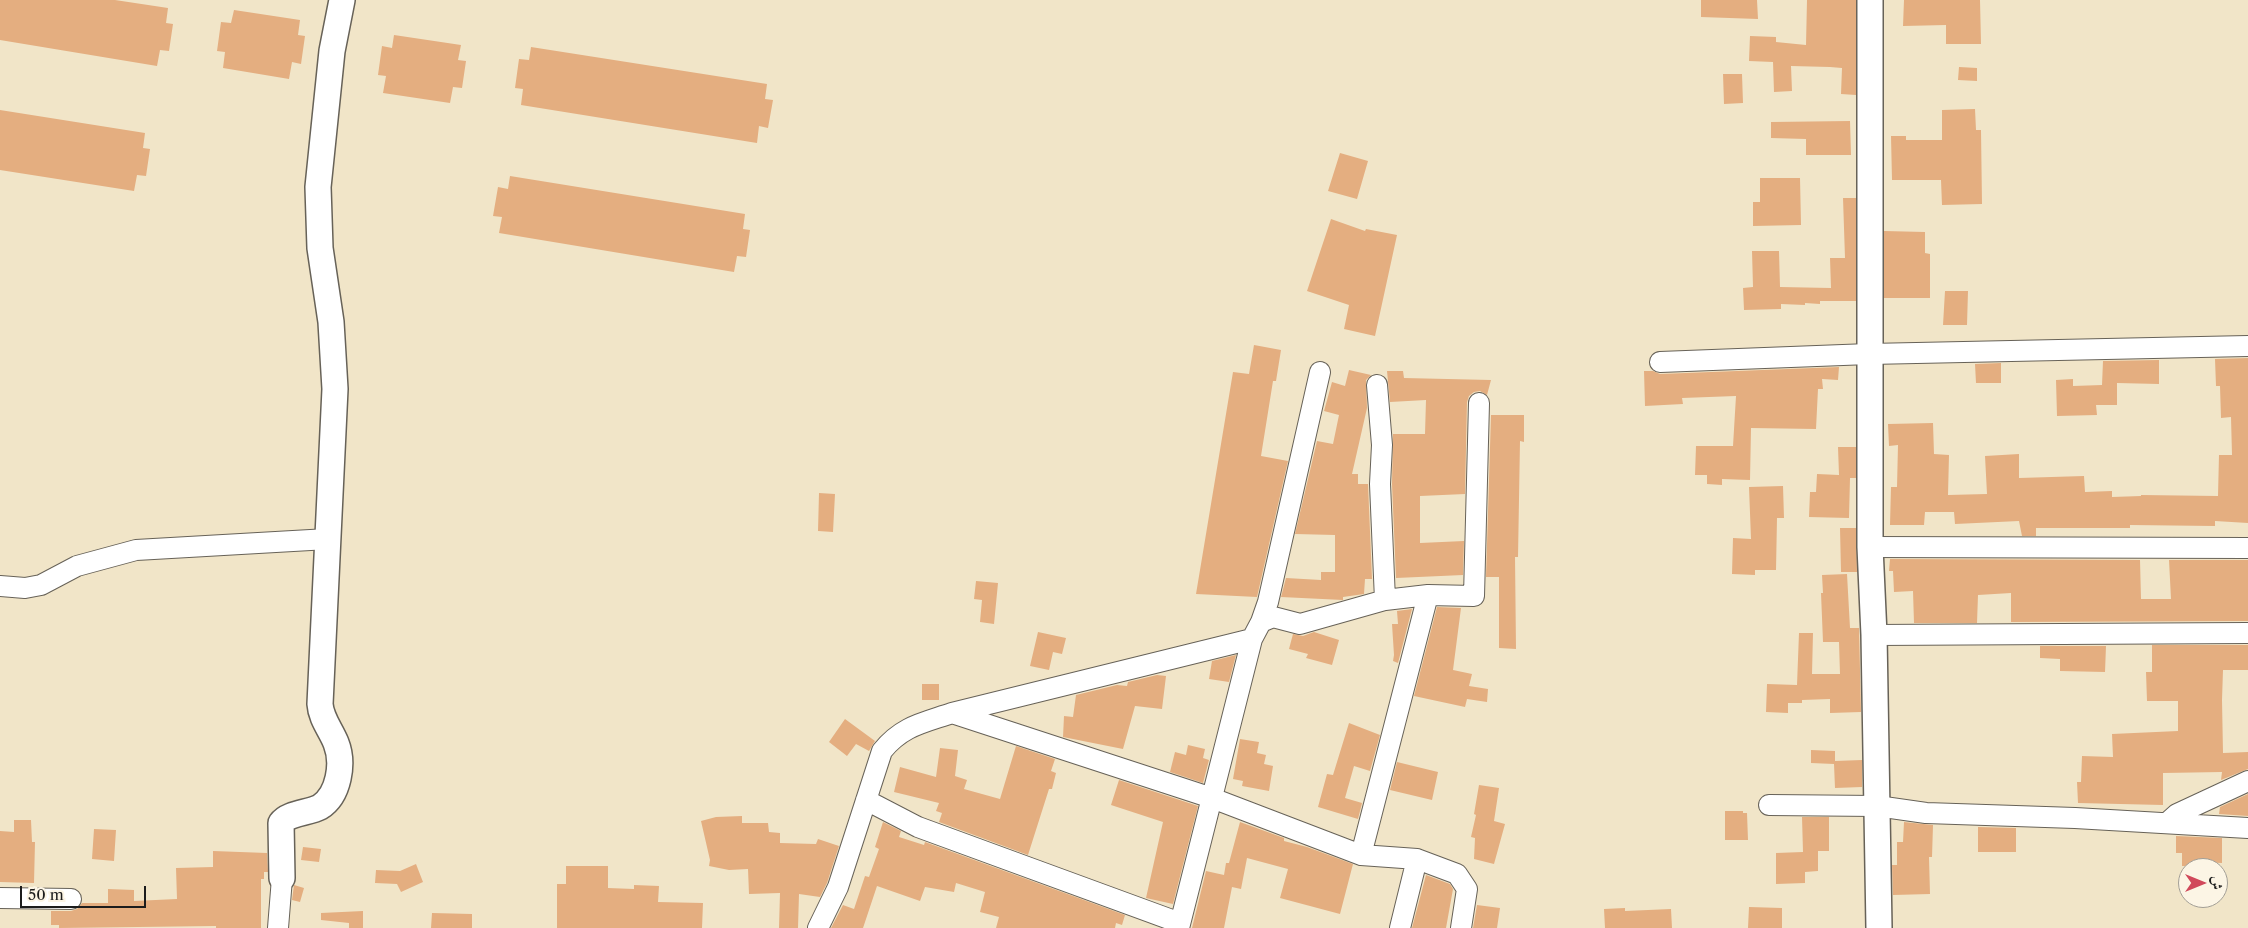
<!DOCTYPE html>
<meta charset="utf-8">
<style>
body{margin:0}
#map{position:relative;width:2248px;height:928px;overflow:hidden;background:#f1e5c8;font-family:"Libre Caslon Text",Amiri,serif}
canvas{display:block}
.north{position:absolute;left:2178px;top:858px;width:50px;height:50px;box-sizing:border-box;background:#fcf5e5;border:1px solid #a29e95;border-radius:50%;rotate:90deg;font-size:14px;font-weight:700;line-height:20px;text-align:center;color:#1c1c1c}
.north::after{content:'';display:block;margin:auto;width:18px;height:22px;background:#d1495b;clip-path:polygon(50% 0,100% 100%,50% 72%,0 100%)}
.scale{position:absolute;left:20px;top:886px;width:126px;height:22px;box-sizing:border-box;border:2px solid #1c1c1c;border-top:0;padding-left:6px;font-size:15px;line-height:18px;white-space:nowrap;color:#1c1c1c;-webkit-text-stroke:4px #fcf5e5;paint-order:stroke}
</style>
<div id="map">
<canvas width="2248" height="928"></canvas>
<div class="north">ش</div>
<div class="scale">50 m</div>
</div>
<script>
const g = document.querySelector('canvas').getContext('2d');
g.lineJoin = 'round';
function fillPath(path, color) {
  g.fillStyle = color;
  g.fill(path, 'evenodd');
}
function trace(path, color, width, dash) {
  g.strokeStyle = color;
  g.lineWidth = width;
  g.lineCap = dash ? 'butt' : 'round';
  g.setLineDash(dash || []);
  g.stroke(path);
}
fillPath(new Path2D(`
 M0 0H115L168 8 166 23 173 24 169 51 160 50 157 66 0 40Z
 M1701 0H1757L1758 19 1701 17Z
 M1807 0H1856V95L1841 94 1842 68 1830 67 1791 66 1792 91 1774 92 1773 62 1749 61 1750 36 1776 37V42L1806 45Z
 M1904 0H1980L1981 44H1946V25L1903 26Z
 M234 10 300 20 298 35 305 36 301 64 292 62 289 79 223 68 225 52 217 51 221 22 231 23Z
 M394 35 461 45 458 60 466 61 462 88 453 87 450 103 383 93 386 76 378 75 382 46 392 48Z
 M531 47 767 84 765 99 773 100 768 128 759 126 757 143 521 105 523 89 515 88 519 59 529 60Z
 M1959 67 1977 68V81L1958 80Z
 M1723 74H1742L1743 103 1724 104Z
 M1975 109 1976 130H1981L1982 204 1942 205 1941 180H1892L1891 136H1906V140H1942V110Z
 M0 110 145 133 143 148 150 149 146 176 137 175 134 191 0 170Z
 M1850 121 1851 155H1806V139L1771 138V122Z
 M1340 153 1368 161 1357 199 1328 191Z
 M510 176 745 214 743 229 750 230 746 257 737 256 734 272 499 233 502 217 493 216 498 187 508 189Z
 M1760 178H1800L1801 225 1753 226V202H1760Z
 M1843 198H1856V301H1820V304L1805 303V305L1781 304V309L1744 310 1743 288 1753 287 1752 251H1779L1780 287 1831 288 1830 258H1845Z
 M1331 219 1365 231 1366 229 1397 235 1375 336 1344 329 1349 305 1307 291Z
 M1884 231 1925 232V253L1930 254V298H1884Z
 M1945 291H1968L1967 325H1943Z
 M1254 345 1281 350 1276 381H1273L1261 456 1288 461 1257 597 1196 594 1233 372 1249 374Z
 M2248 358V523L2215 521V526L2130 525V528H2036V536H2022L2019 521 1955 524 1954 512H1925L1924 525H1890L1891 487H1897L1898 445 1889 446 1888 424 1933 423 1934 454 1949 455 1948 495 1987 494 1985 456 2019 454V478L2084 476 2085 492 2112 491V497L2141 496V495L2218 496 2219 455H2232L2231 417 2221 418 2220 386H2216L2215 359Z
 M2159 360V384L2117 383V405H2096L2097 415 2057 416 2056 380 2073 379V386L2102 385 2103 361Z
 M2001 363V383H1976L1975 364Z
 M1839 367 1838 380 1822 379 1823 389H1818L1816 429 1751 428 1750 480 1722 479V485L1707 484V475H1695L1696 446H1733L1736 396 1682 398 1683 404 1645 406 1644 371H1653L1660 374Z
 M1349 370 1371 375 1366 380 1367 408 1352 474H1358V484H1368L1372 579H1365L1364 594 1343 597V600L1281 597 1286 578 1321 580V572H1335V535L1295 534 1317 441 1333 444 1339 415 1324 411 1332 382 1345 386Z
 M1387 371H1403L1404 378 1491 380 1487 395 1480 391 1474 392 1469 396 1467 402 1465 494 1420 496V543L1464 541 1463 575 1396 578 1392 484 1393 434H1425L1426 400 1390 402Z
 M1491 415H1524V442L1520 441 1518 557H1515L1516 649 1499 648V577H1486Z
 M1838 447H1856V478H1850L1849 518 1809 517 1810 492H1816L1817 474 1839 475Z
 M1783 486 1784 518H1777L1776 570H1755V575L1732 574 1733 538 1751 539 1749 487Z
 M819 493 835 494 833 532 818 531Z
 M1840 528H1856L1857 572H1841Z
 M1890 559 2140 560 2141 599H2171L2169 560H2248V621L2011 622V593L1978 595 1977 623H1914L1913 591 1894 592 1893 571H1889Z
 M1847 574 1850 628H1859L1861 712 1830 713V699L1802 700V703H1788V713L1766 712 1767 684 1797 685 1799 633H1813L1812 674H1840L1839 642H1823L1821 593H1823L1822 575Z
 M976 581 998 583 994 624 980 622 982 600 974 599Z
 M1437 607 1461 608 1453 670 1472 674 1469 686 1488 689 1487 702 1467 699 1465 707 1414 696Z
 M1412 609 1398 663 1393 661 1394 655 1392 624H1398L1397 611Z
 M1038 632 1066 638 1062 654 1053 652 1049 670 1030 666Z
 M1314 632 1339 640 1332 665 1306 658 1308 654 1289 649 1293 634 1303 636Z
 M2152 645H2248V670H2223L2222 700 2223 753 2248 752V769L2221 780 2222 772 2163 773V805L2078 803 2077 782H2081L2082 756 2113 757 2112 734 2178 731V701H2147L2146 672H2152Z
 M2040 646H2106L2105 672 2060 671V659L2040 658Z
 M1236 655 1229 682 1209 679 1212 661Z
 M1157 675 1166 676 1162 709 1135 706 1123 749 1063 737 1064 716 1073 717 1076 695 1117 685 1127 686 1128 682Z
 M922 684H939V700H922Z
 M845 719 875 741 869 751 856 744 847 756 829 742Z
 M1349 723 1380 735 1370 771 1354 766 1345 798 1362 803 1358 819 1318 807 1327 774 1333 775Z
 M1240 739 1259 742 1257 753 1266 755 1264 764 1273 766 1269 791 1242 786 1243 781 1233 779Z
 M1188 745 1205 749 1203 758 1209 760 1203 783 1170 772 1175 752 1186 755Z
 M1016 746 1055 759 1051 771 1056 773 1052 789H1049L1028 855 939 822 942 813 936 811 939 803 894 792 900 767 936 777 940 748 958 750 955 776 967 780 964 789 1000 799Z
 M1811 750 1835 751V761L1862 760V787L1835 788 1834 764 1811 763Z
 M1397 762 1438 772 1432 800 1390 790Z
 M1119 780 1198 806 1173 904 1146 898 1163 822 1111 805Z
 M1479 785 1499 788 1494 821 1505 824 1494 864 1474 859 1475 838 1471 837 1476 815 1474 814Z
 M2248 794V816L2219 814 2220 807Z
 M1725 811H1743V813H1747L1748 840H1725Z
 M742 816V823H768L769 832 780 833V843L816 844 818 839 839 846 827 883 820 897 799 894 798 928H779L780 893 749 894 748 869 729 870 709 866 710 860 701 821 716 817Z
 M1802 817H1829V851H1818V871L1805 872V883L1776 884V853L1803 852Z
 M14 820H31L32 842H35L34 883 0 882V831L14 832Z
 M883 822 901 831 899 837 924 845 925 842 1125 915 1122 925 1116 923 1115 928H996L999 917 980 912 985 892 956 883 954 892 925 887 920 901 877 886 863 928H831L843 905 854 909 865 876 869 877 879 849 875 847Z
 M1240 822 1284 838V841L1307 847 1353 864 1340 914 1280 898 1288 869 1247 858 1241 889 1232 887 1224 928H1192L1206 871 1224 875 1226 863H1229Z
 M1904 822 1933 825 1932 857H1929L1930 894 1893 895 1892 865H1897V842H1903Z
 M1978 827 2016 828V852H1978Z
 M94 829 116 830 114 861 92 859Z
 M2176 836 2222 838V863L2196 862V866H2182V853H2176Z
 M303 847 321 849 319 862 301 860Z
 M213 851 267 853 268 872H264V879H261V928H216V926L59 928V925H51V911H71L77 909 82 903H108V889L134 890V901L177 899 176 868 213 867Z
 M416 864 423 882 401 892 397 884 375 883 376 870 400 871Z
 M566 866H608V888L634 889V885L659 886 658 902 703 903 702 928H557V884H566Z
 M1426 875 1450 884 1453 889 1446 928H1412Z
 M294 885 304 888 300 902 292 900Z
 M1477 905 1500 908 1497 928H1473Z
 M1749 907 1782 908V928H1748Z
 M1625 908V911L1671 909 1672 928H1605L1604 909Z
 M363 911V928H349V923L321 920V913Z
 M432 913 472 914V928H431Z`), '#e4ae80');
const minor = new Path2D(`
 M1660 362 1869 354 2248 346
 M1377 385 1382 445 1380 484 1385 600
 M1870 547 2248 548
 M0 586 25 588 41 585 77 566 136 550 328 539
 M1261 622 1273 617 1300 624 1385 600 1428 595 1474 596 1479 403
 M1874 635 2248 633
 M952 713 1212 798 1361 855 1417 859 1457 874 1467 889 1461 928
 M866 800 918 827 1180 923
 M1769 805 1877 806 1926 813 2075 818 2248 828
 M2167 823 2177 814 2248 781
 M1361 855 1428 595
 M0 898 71 899
 M278 928 282 878
 M818 928 838 887 882 751C902 726 923 723 952 713L1252 639
 M1179 928 1252 639 1261 622 1268 602 1320 372
 M1400 928 1417 859`);
const tertiary = new Path2D(`
 M1870 0V547L1874 635 1879 928
 M282 878 281 823C288 813 309 813 320 807 339 795 344 763 336 743 331 730 321 719 320 704L335 389 331 322 320 248 318 187 332 51 342 0`);
trace(minor, '#676258', 22);
trace(tertiary, '#676258', 28);
trace(minor, '#fff', 20);
trace(tertiary, '#fff', 25);
</script>
